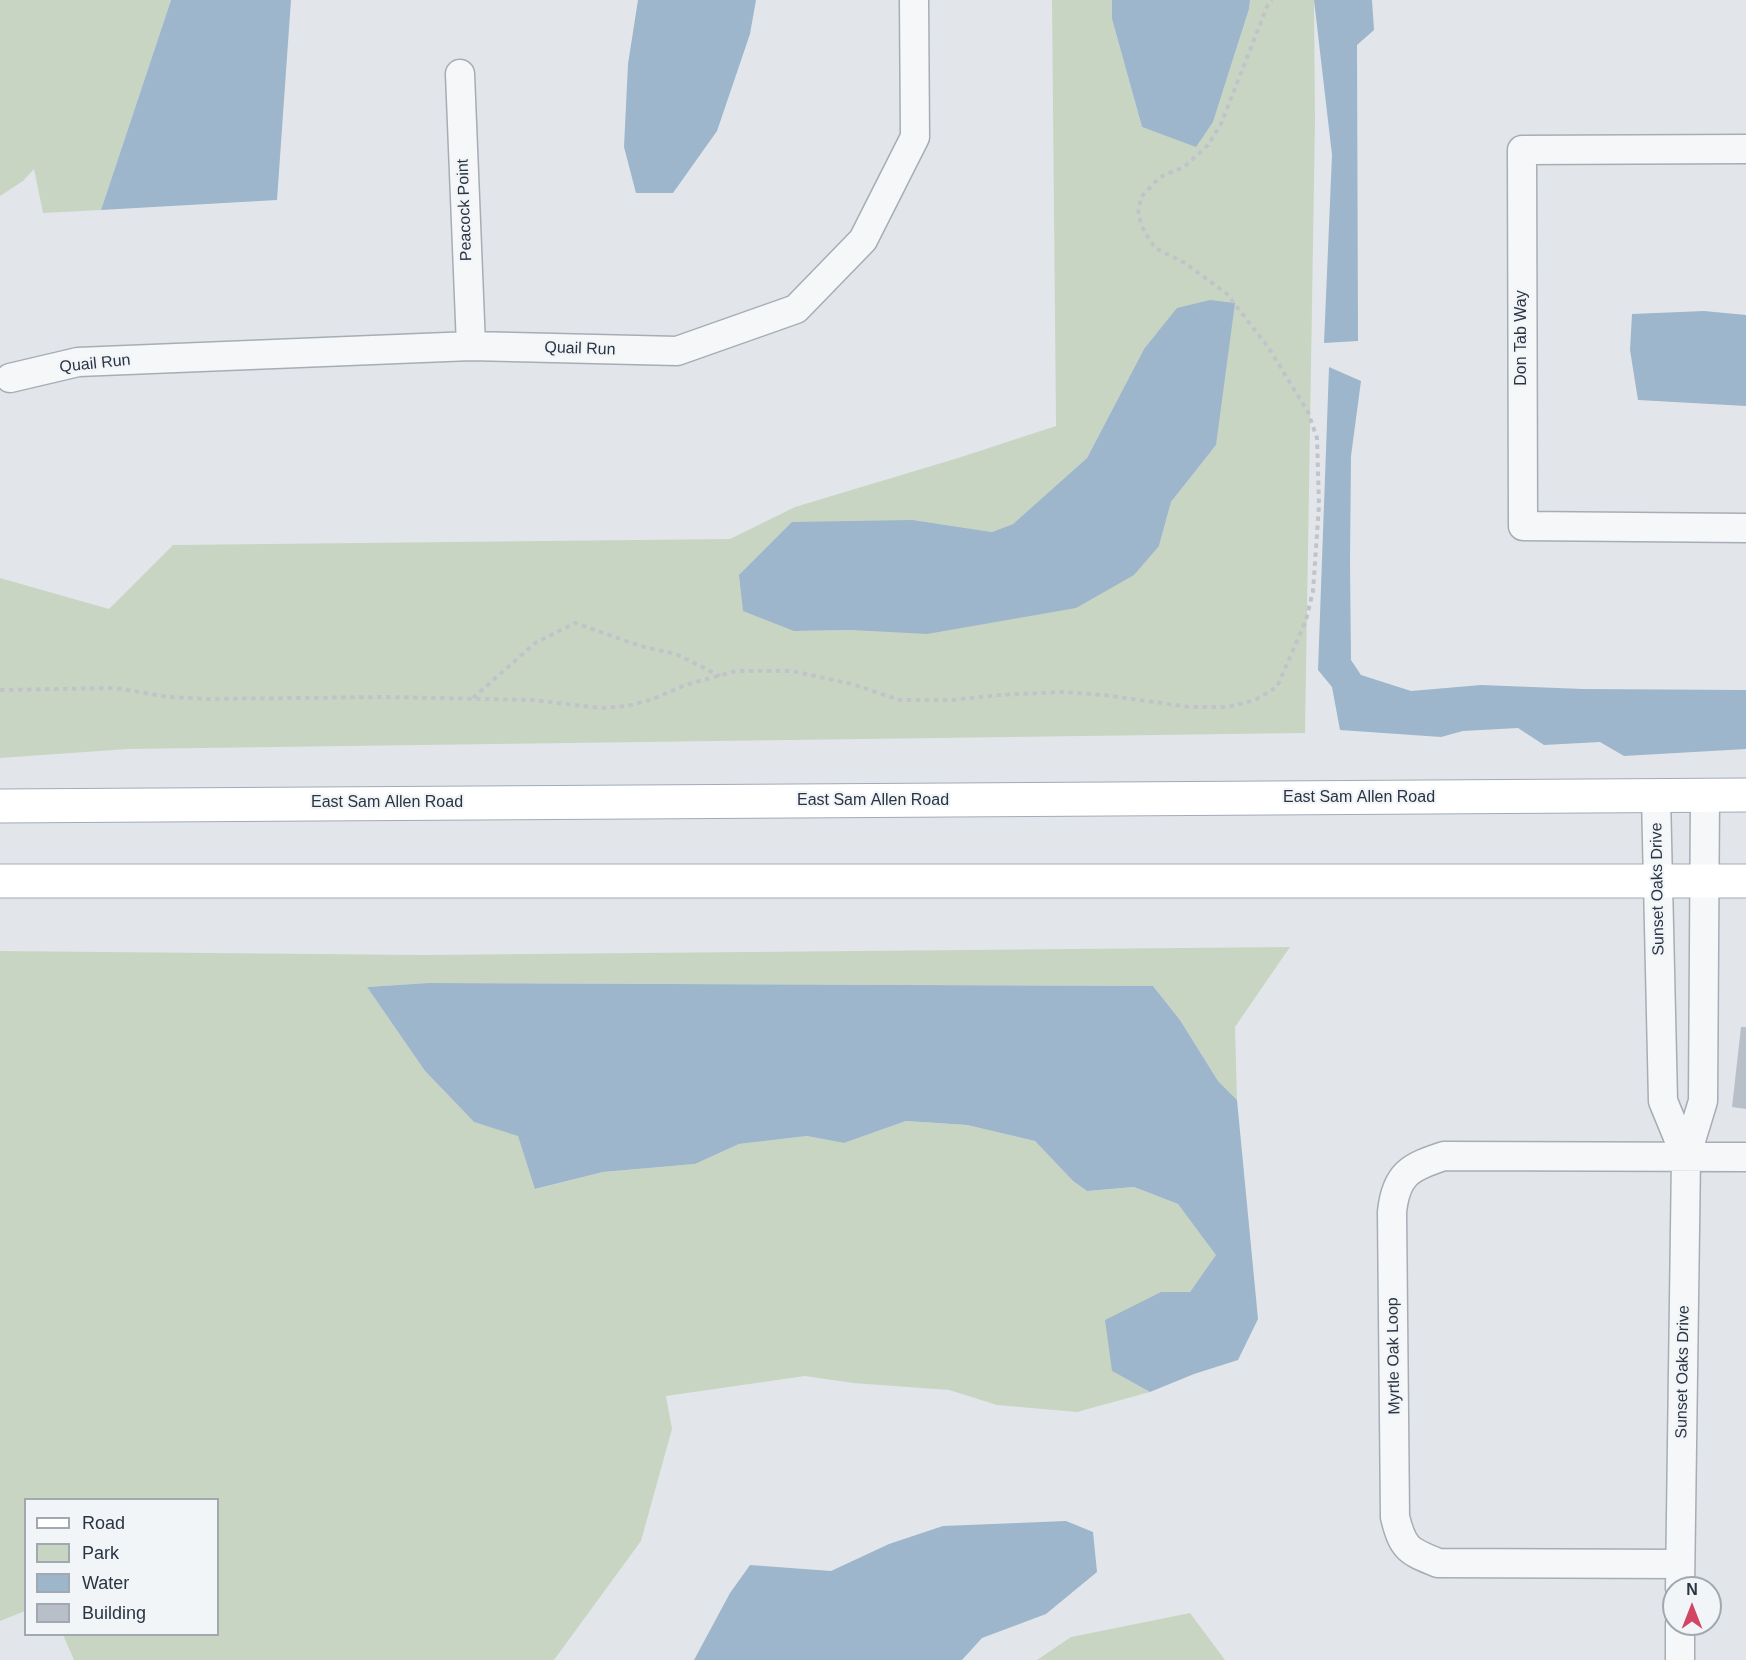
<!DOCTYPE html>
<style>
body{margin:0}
#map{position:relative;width:1746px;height:1660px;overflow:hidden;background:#e2e6eb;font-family:Helvetica,sans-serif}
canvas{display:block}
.legend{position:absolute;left:24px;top:1498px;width:195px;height:138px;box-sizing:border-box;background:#f2f5f8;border:2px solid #a2a8b0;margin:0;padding:8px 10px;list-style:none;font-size:18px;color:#2a3443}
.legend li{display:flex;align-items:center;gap:12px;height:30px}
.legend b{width:30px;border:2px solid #a2a8b0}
.north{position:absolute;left:1662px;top:1576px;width:60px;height:60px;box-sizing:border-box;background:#f2f5f8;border:2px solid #a2a8b0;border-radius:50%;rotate:0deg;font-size:16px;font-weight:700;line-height:24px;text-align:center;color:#2a3443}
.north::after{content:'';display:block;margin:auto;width:21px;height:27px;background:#d14662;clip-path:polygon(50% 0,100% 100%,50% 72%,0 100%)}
</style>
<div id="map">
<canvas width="1746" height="1660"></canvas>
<ul class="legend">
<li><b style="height:8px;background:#fff"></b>Road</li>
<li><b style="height:16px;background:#c9d5c3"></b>Park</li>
<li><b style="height:16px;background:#9db6cb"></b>Water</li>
<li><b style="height:16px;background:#b9bfc8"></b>Building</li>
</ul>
<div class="north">N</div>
</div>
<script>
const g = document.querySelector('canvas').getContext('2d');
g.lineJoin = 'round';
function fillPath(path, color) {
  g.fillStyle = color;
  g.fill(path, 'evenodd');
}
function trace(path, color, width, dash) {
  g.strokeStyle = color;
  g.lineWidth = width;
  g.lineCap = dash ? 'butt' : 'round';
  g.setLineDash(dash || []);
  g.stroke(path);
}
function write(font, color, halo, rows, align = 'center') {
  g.font = font + ' Helvetica,sans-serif';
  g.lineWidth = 4.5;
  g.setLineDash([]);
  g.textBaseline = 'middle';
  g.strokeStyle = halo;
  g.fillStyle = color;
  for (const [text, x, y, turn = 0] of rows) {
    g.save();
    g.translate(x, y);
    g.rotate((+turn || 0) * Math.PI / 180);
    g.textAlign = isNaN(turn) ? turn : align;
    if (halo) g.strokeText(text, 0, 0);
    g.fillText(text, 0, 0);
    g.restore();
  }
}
fillPath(new Path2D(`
 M0 0H171L101 210 43 213 34 169 23 181 0 196Z
 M1052 0H1112V19L1142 127 1196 146 1213 122 1249 9 1250 0H1314L1315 121 1305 733 128 749 0 758V578L109 609 173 545 730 539 795 507 958 458 1056 426ZM1144 349 1216 445 1171 502 1159 546 852 630 794 631 913 520 992 532 1013 524 1087 458Z
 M1290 947 1235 1027 1237 1100 1218 1081 1180 1020 1153 986 428 983 367 987 425 1071 474 1122 518 1135 536 1189 603 1172 695 1164 739 1144 807 1136 844 1143 906 1121 967 1125 1035 1141 1073 1181 1087 1191 1134 1187 1178 1204 1217 1255 1190 1292H1161L1112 1371 1150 1392 1077 1412 997 1405 949 1390 853 1383 805 1376 666 1396 672 1429 641 1541 554 1660H74L63 1635 218 1634V1500H26L25 1611 0 1621V951L422 955Z
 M1190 1613 1225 1660H1037L1071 1637Z`), '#c9d5c3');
fillPath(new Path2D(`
 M171 0H291L277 200 101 210Z
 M638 0H756L750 34 717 131 673 193H636L624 147 628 64Z
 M1112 0H1250L1249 9 1213 122 1196 147 1142 127 1112 19Z
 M1314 0H1372L1374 30 1357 45 1358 341 1324 343 1332 155Z
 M1210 300 1235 303 1216 445 1171 502 1159 546 1134 575 1076 608 927 634 852 630 794 631 743 611 739 575 792 522 913 520 992 532 1013 524 1087 458 1144 349 1177 308Z
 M1704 311 1746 315V406L1638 400 1630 350 1632 314Z
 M1329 367 1361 381 1351 456 1350 562 1351 660 1361 675 1411 691 1481 685 1583 689 1746 690V749L1624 756 1600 742 1544 745 1518 728 1463 731 1441 737 1340 730 1332 687 1318 670Z
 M428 983 1153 986 1180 1020 1218 1081 1237 1100 1258 1319 1238 1360 1194 1374 1150 1392 1112 1371 1105 1320 1161 1292H1190L1216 1255 1178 1204 1134 1187 1087 1191 1073 1181 1035 1141 967 1125 906 1121 844 1143 807 1136 739 1144 695 1164 603 1172 535 1189 518 1136 474 1122 425 1071 367 987Z
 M1066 1521 1093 1532 1097 1572 1046 1614 982 1638 962 1660H694L730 1593 750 1565 831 1571 889 1544 943 1526Z`), '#9db6cb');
fillPath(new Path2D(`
 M1741 1027H1746V1109L1732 1107Z`), '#b9bfc8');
const street = new Path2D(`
 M460 74 471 346
 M1746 149 1522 150 1523 526 1746 528
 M10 378 78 362 471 346 677 351 796 309 863 240 915 137 914 0
 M1656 796 1663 1101 1686 1157
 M1680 1564 1438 1563C1408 1551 1403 1549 1395 1517L1392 1212C1396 1174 1410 1167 1444 1156L1746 1157
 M1680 1588 1686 1157 1703 1101 1705 795
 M1680 1624V1660`);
const primary = new Path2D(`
 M0 806 1746 795
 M0 881H1746`);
trace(street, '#a7adb5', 31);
trace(primary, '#a1abb7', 35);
trace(new Path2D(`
 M0 690 116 688 168 697 208 699 388 697 532 700 601 708 627 706 653 699 685 685 736 671H792L852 684 899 700H951L1000 695 1062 692 1104 695 1190 707H1228L1255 700 1277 687 1306 620 1313 591 1319 505 1317 438 1308 412 1268 347 1227 294 1185 263 1155 248 1144 231 1138 214 1141 197 1160 177 1184 167 1208 145 1221 124 1268 4 1272 0
 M473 698 535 643 575 623 640 646 676 654 720 676`), '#c0c4ca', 4, [4.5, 4.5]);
trace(street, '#f5f7f9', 28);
trace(primary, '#fff', 33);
write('16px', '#2a3443', '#f2f5f8', [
 ["Peacock Point",465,210,-92],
 ["Don Tab Way",1522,338,-90],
 ["Quail Run",580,349,2],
 ["Quail Run",95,364,-6],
 ["East Sam Allen Road",1359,798],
 ["East Sam Allen Road",873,801],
 ["East Sam Allen Road",387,803],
 ["Sunset Oaks Drive",1658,889,-91],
 ["Myrtle Oak Loop",1394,1356,-91],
 ["Sunset Oaks Drive",1683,1372,-89]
]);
</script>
